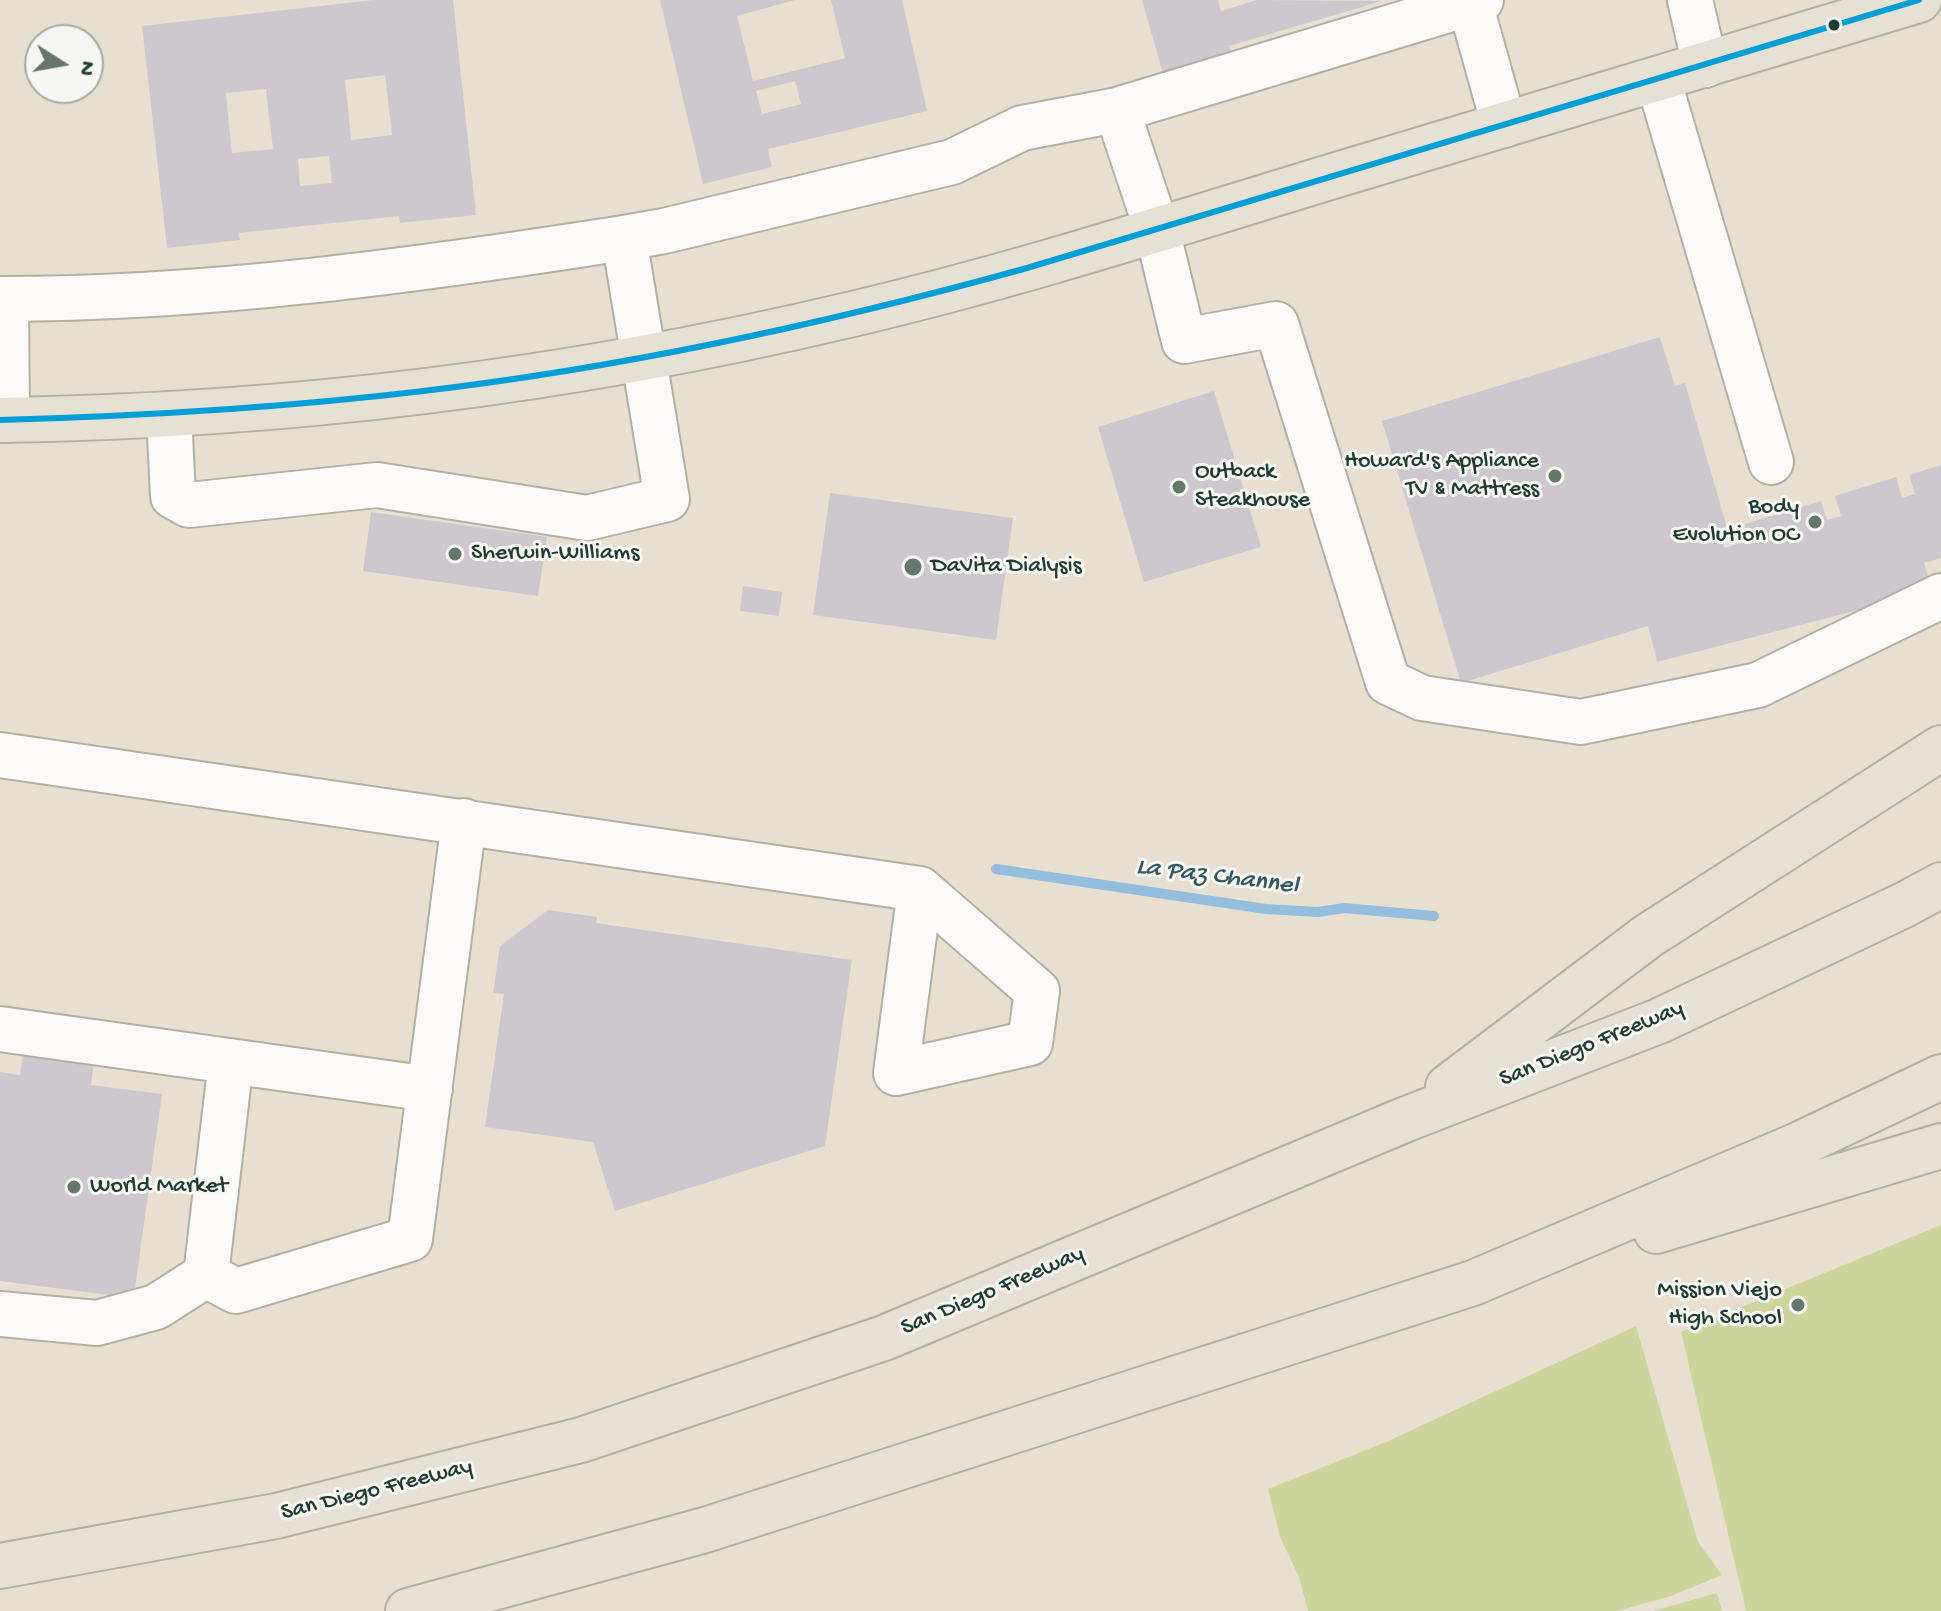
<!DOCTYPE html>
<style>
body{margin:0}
#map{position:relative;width:1941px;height:1611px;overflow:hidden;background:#e7e0d1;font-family:"Gochi Hand",sans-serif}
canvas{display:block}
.north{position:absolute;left:24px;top:24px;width:80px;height:80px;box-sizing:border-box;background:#f6f6f2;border:2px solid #a0aca6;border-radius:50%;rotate:101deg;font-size:22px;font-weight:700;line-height:32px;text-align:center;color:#1f3d34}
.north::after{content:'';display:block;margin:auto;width:28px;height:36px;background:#65766b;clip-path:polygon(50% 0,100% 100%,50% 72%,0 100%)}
</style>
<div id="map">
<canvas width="1941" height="1611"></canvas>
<div class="north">N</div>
</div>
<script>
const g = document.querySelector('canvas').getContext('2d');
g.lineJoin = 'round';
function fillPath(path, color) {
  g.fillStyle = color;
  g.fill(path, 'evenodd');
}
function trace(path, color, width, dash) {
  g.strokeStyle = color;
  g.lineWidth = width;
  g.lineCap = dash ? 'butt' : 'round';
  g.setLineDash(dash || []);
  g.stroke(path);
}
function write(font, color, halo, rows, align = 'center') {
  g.font = font + ' "Gochi Hand",sans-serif';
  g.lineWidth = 6;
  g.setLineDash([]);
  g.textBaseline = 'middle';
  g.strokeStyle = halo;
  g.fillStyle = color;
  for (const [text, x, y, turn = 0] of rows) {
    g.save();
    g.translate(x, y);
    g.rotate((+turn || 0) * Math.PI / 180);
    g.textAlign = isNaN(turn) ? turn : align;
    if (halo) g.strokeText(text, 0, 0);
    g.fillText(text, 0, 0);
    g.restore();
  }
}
fillPath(new Path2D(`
 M1941 1225V1611H1746L1681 1332Z
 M1636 1326 1698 1542 1722 1575 1671 1596 1617 1611H1308L1299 1577 1280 1537 1268 1489 1386 1442Z
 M1717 1593 1722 1611H1653Z`), '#cbd59c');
trace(new Path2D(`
 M996 869 1266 909 1318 912 1344 908 1434 916`), '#95bede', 10);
fillPath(new Path2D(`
 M373 0H453L476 215 400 223 399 216 239 233 240 240 167 248 142 26ZM385 75 392 135 351 140 345 80ZM266 89 273 149 232 153 226 93ZM329 156 332 183 300 186 298 159Z
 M660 0H795L737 16 753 81 845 58 831 0H902L927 111 768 149 772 167 703 184ZM795 81 801 104 762 114 756 91Z
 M1142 0H1218L1221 11 1257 0 1382 1 1229 46 1234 64 1166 84Z
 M1660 337 1675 386 1685 383 1728 531 1721 535 1724 548 1748 541 1745 524 1821 501 1827 520 1841 516 1835 496 1896 477 1902 498 1915 494 1909 475 1941 465V558L1924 563 1932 591 1657 662 1648 626 1461 683 1382 421Z
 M1214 391 1261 547 1144 582 1098 427Z
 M830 493 1013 518 996 640 813 615Z
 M371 512 547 537 538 596 363 571Z
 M743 586 782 592 779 616 740 611Z
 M548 910 597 917 596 923 852 960 825 1146 615 1211 593 1142 485 1127 504 994 493 993 500 946Z
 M23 1054 94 1063 91 1085 162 1094 135 1288 109 1295 0 1281V1072L20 1075Z`), '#cdc8cd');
const minor = new Path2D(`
 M1690 0 1705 65
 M1470 3 1504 125
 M1658 79 1771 462
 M1117 110 1157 230 1184 341 1276 324 1388 682 1422 698 1581 722 1758 685 1941 596
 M0 299C209 299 418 270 624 238
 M6 299 7 420
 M169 415 173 496 189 505 377 485 587 518 667 499 624 238 664 231 952 162 1022 128 1117 110 1481 0
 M0 755 920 889 1037 991 1030 1043 896 1073 920 889
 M0 1029 430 1089
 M231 1061 206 1275 236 1291 410 1239 464 821
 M0 1314 97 1323 156 1307 206 1275`);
const major = new Path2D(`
 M0 420C283 416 569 381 844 316 1008 278 1169 226 1330 177 1526 118 1723 59 1919 0`);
const highway = new Path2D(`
 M1448 1087 1648 936 1941 748
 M1656 1231 1941 1146
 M0 1566 276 1516 581 1440 884 1338 1404 1120 1659 1021 1904 905 1941 885
 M408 1611 705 1530 1473 1283 1798 1145 1941 1077`);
trace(minor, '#b2b1a7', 48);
trace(major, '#b2b1a7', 48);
trace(highway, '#b2b1a7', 48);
trace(minor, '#fbfaf8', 44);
trace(major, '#e5e1d4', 44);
trace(highway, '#e5e1d4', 44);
trace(new Path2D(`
 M0 420C141 416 282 408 423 391 627 367 829 323 1027 268L1919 0`), '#059ed6', 6);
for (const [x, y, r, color] of [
 [1834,25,7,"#1f3d34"],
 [1555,476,8,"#65766b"],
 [1179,487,8,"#65766b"],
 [1815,522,8,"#65766b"],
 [455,554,8,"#65766b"],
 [913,567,10,"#65766b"],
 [74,1187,8,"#65766b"],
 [1798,1305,8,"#65766b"]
]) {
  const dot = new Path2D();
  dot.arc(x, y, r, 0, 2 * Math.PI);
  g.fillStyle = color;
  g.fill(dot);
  trace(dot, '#f6f6f2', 3);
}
write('24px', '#1f3d34', '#f6f6f2', [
 ["Howard's Appliance",1539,462,"right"],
 ["TV & Mattress",1539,490,"right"],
 ["Outback",1195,473],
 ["Steakhouse",1195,501],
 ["Body",1799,508,"right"],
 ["Evolution OC",1799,536,"right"],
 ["Sherwin-Williams",471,554],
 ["DaVita Dialysis",931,567],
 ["World Market",90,1187],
 ["Mission Viejo",1782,1291,"right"],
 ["High School",1782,1319,"right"]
], 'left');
write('24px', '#1f3d34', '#f6f6f2', [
 ["San Diego Freeway",1592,1045,-22],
 ["San Diego Freeway",993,1292,-23],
 ["San Diego Freeway",377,1491,-14]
]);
write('italic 26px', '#345a60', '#f6f6f2', [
 ["La Paz Channel",1217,878,7]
]);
</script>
